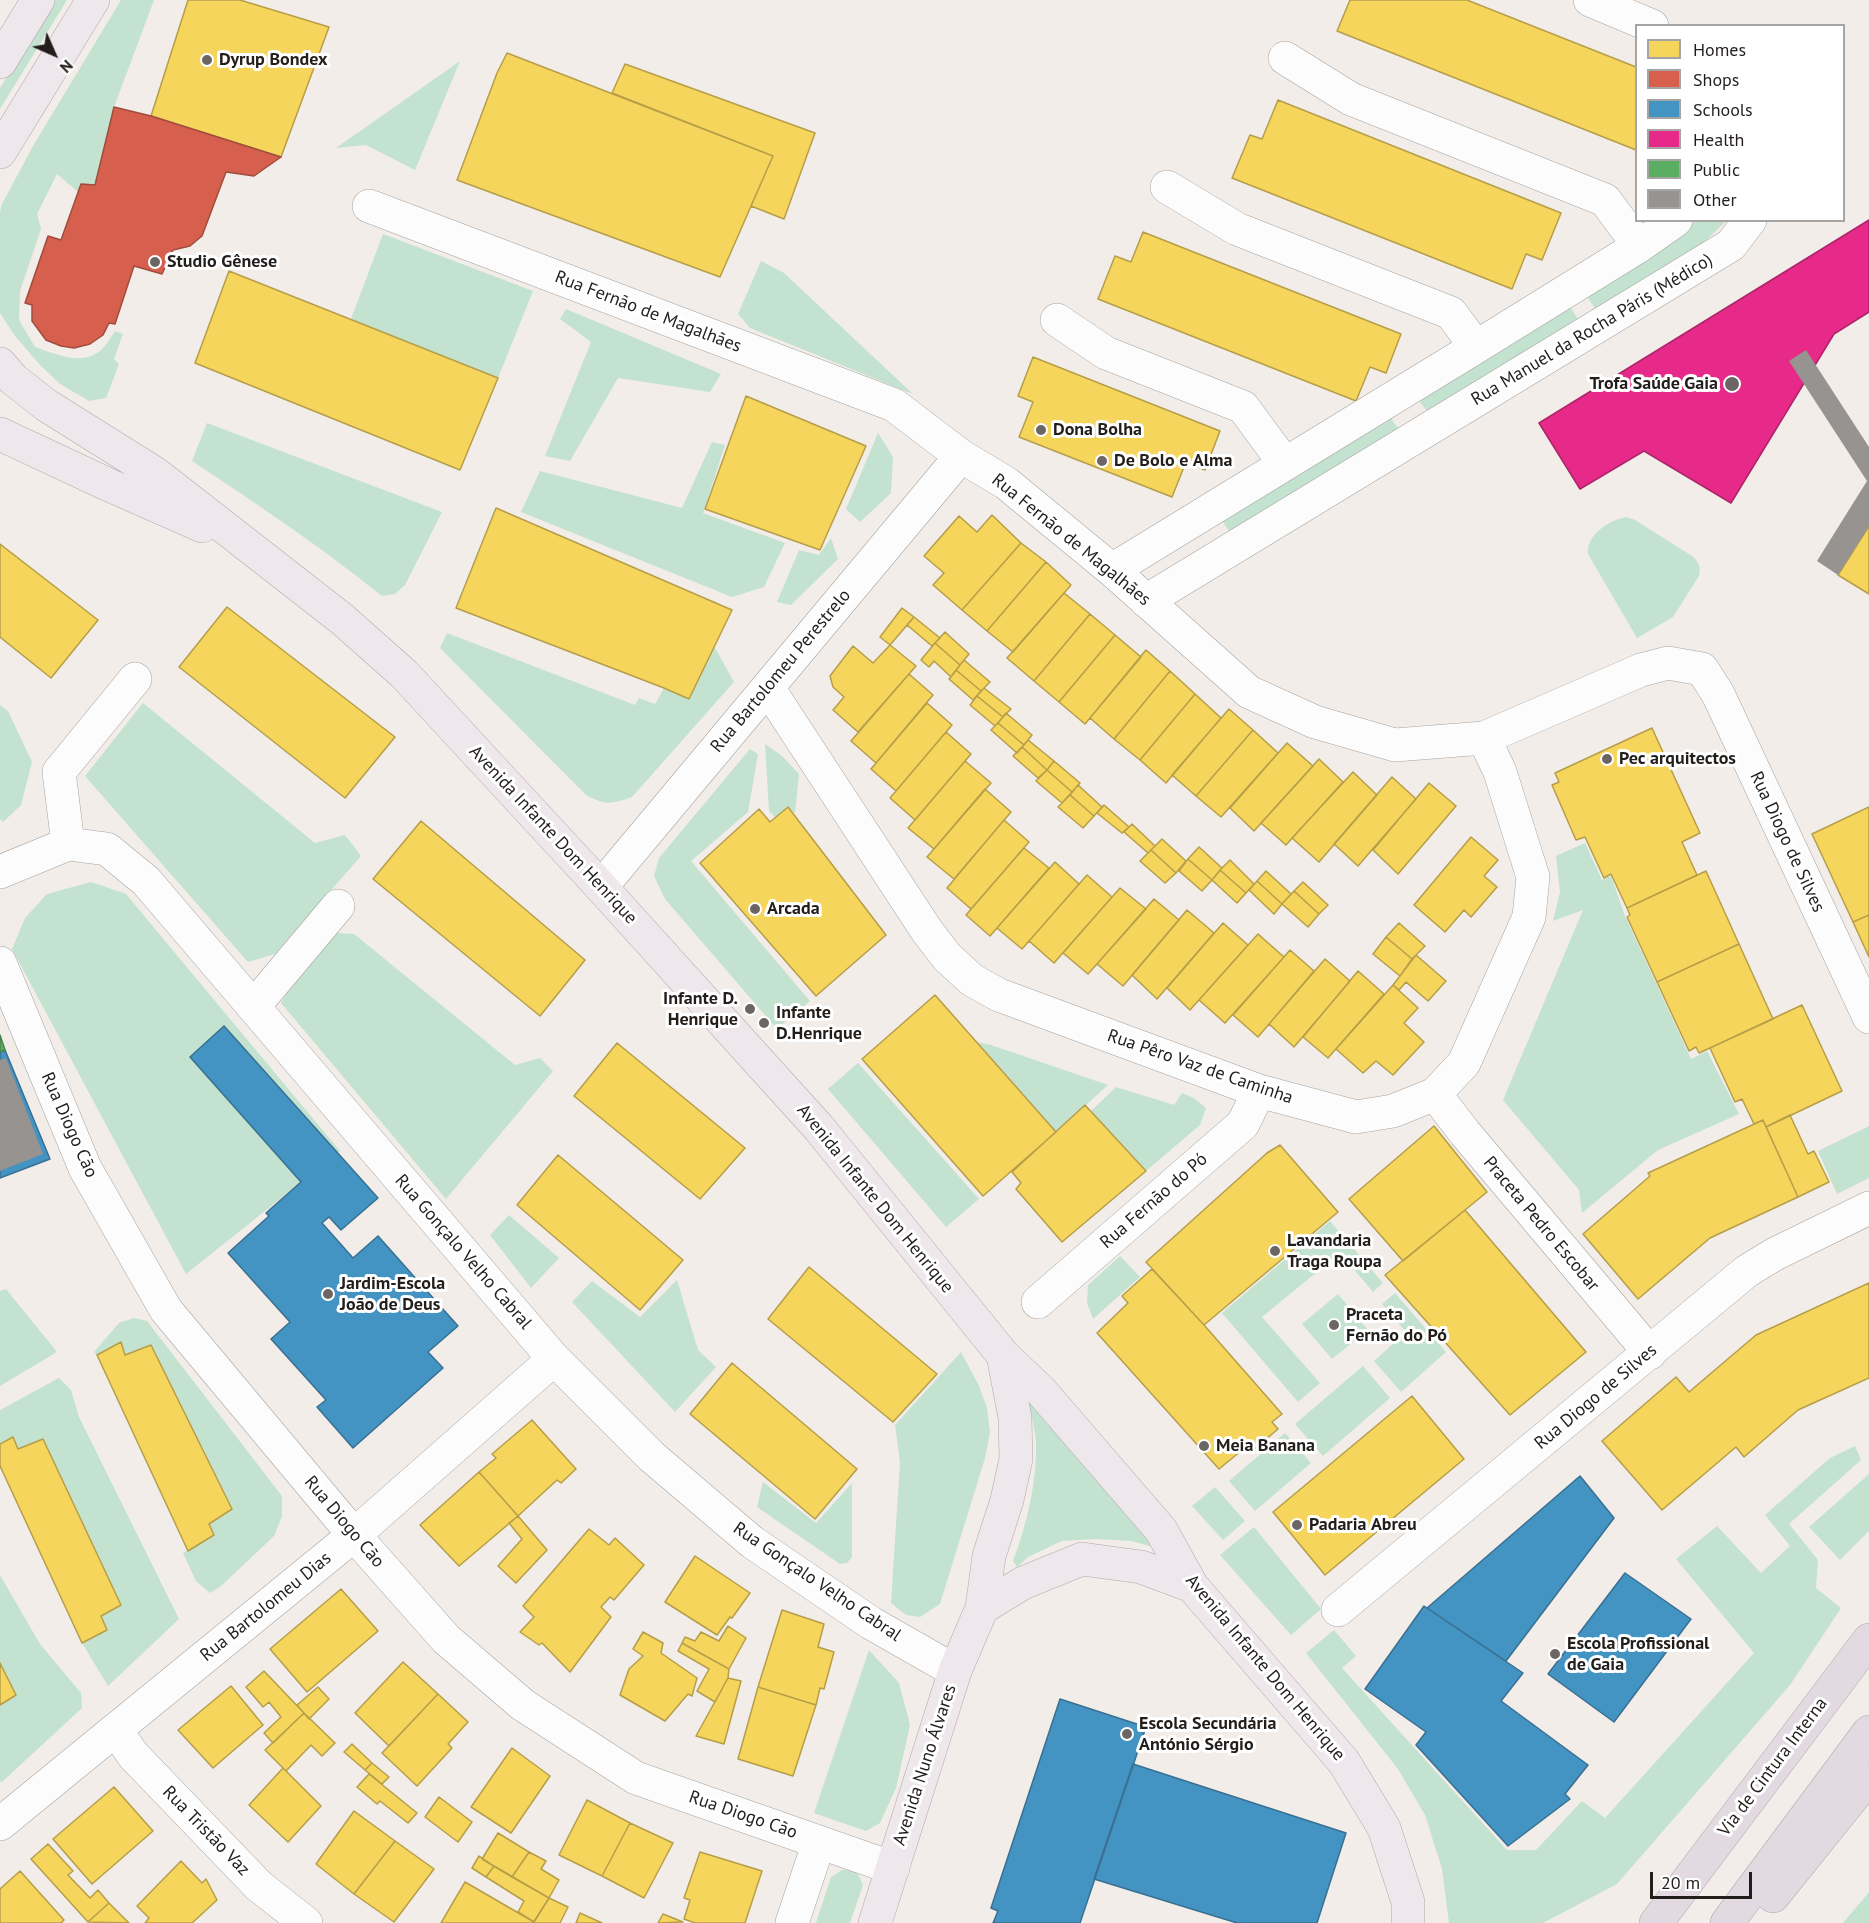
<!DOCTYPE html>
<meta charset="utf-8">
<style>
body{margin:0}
#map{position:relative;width:1869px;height:1923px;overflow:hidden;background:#f2ede9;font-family:"PT Sans",sans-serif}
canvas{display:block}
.legend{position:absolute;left:1635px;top:24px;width:210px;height:198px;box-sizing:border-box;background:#fff;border:2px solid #a7a5a4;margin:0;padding:8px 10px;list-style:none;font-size:18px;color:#221e1c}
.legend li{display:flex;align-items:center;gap:12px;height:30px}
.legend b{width:30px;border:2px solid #a7a5a4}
.north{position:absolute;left:24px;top:24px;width:60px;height:60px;-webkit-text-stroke:4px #fff;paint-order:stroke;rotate:135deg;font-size:16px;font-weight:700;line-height:24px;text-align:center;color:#221e1c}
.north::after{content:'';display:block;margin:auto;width:21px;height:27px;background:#221e1c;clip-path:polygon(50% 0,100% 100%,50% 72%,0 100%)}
.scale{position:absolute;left:1650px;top:1872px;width:102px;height:27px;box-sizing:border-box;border:3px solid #221e1c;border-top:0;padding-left:8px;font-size:18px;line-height:21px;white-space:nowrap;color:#221e1c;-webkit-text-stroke:4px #fff;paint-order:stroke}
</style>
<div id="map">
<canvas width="1869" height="1923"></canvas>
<ul class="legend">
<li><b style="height:16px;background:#f6d55c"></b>Homes</li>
<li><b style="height:16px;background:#d6604d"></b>Shops</li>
<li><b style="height:16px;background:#4393c3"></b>Schools</li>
<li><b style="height:16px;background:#e7298a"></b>Health</li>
<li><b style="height:16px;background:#5aae61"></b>Public</li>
<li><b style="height:16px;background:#979390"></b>Other</li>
</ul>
<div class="north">N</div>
<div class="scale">20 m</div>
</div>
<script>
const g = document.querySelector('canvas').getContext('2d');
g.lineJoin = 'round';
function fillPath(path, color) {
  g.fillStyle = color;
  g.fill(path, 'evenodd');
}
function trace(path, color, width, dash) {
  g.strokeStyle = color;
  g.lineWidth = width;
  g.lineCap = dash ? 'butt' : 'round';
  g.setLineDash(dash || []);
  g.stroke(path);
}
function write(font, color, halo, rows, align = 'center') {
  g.font = font + ' "PT Sans",sans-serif';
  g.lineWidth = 6;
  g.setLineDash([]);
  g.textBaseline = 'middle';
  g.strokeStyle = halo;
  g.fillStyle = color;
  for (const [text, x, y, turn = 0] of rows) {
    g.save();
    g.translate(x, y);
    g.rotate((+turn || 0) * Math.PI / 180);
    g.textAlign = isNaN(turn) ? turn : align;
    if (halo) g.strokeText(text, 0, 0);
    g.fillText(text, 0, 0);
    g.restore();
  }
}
fillPath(new Path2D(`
 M55 0H67L0 109V88Z
 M121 0H154L114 107 95 185 82 184 78 192 57 174 37 214 41 229 20 291 19 320 35 347C55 354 81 366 100 351 106 346 111 337 115 331L123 334 114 359 119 364 106 398 89 401 60 384 40 365 15 336 0 313V212L2 204 33 146Z
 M460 61 415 170 366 145 336 148Z
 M1695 221H1726L1691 255 1598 313 1584 292 1680 233Z
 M383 234 533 291 498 378 351 319Z
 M761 261 784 273 913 394 750 328 738 314Z
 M1567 302 1579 321 1438 411 1426 410 1418 399Z
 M566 309 721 374 710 392 618 378 570 461 545 456 591 342 560 319Z
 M1390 410 1393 422 1403 433 1231 534 1219 516Z
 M207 423 442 512 405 585 395 594 382 596C321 547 257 504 192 461Z
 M878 433 893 457 891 493 860 522 846 509Z
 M712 442 725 445 703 513 785 543 764 587 732 597 521 512 540 471 682 508Z
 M1626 517 1635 520 1692 556C1699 562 1701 567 1699 576L1673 617 1637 638 1588 554C1586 535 1609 520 1626 517Z
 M831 538 838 559 791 605 777 602 799 550 819 555Z
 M447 633 635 705 639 698 655 704 664 688 689 699 714 646 734 682 632 797C611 804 607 806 586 795L440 648Z
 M143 703 315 843 345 835 361 856 275 954 248 962 85 776Z
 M0 705 8 711 32 762 21 805 3 822 0 819Z
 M765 744 782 756 799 774 795 813 788 807 775 817 769 811Z
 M750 749 758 754 748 812 691 861 810 1001 777 1029 665 899 654 876 659 858Z
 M1585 843 1602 880 1611 876 1625 916 1691 1059 1707 1051 1739 1114 1658 1150 1582 1213 1579 1190 1503 1100 1583 910 1553 921 1560 892 1556 856Z
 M91 882 126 894 340 1151 186 1274 12 949 25 918 47 894Z
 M336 933 354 934 515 1065 540 1058 553 1071 446 1199 281 1003 289 989Z
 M977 1042 991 1045 1108 1085 1056 1132Z
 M858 1063 979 1199 946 1227 828 1089Z
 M1116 1087 1174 1105 1182 1093 1194 1098 1206 1108 1200 1125 1146 1171 1091 1111Z
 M1869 1126V1178L1837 1194 1818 1151Z
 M509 1215 559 1258 531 1288 490 1235Z
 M1330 1221 1383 1283 1373 1292 1340 1253 1262 1317 1320 1383 1298 1402 1222 1313Z
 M1120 1256 1140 1277 1093 1319 1087 1303 1088 1285Z
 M677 1280 698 1350 716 1367 675 1412 572 1302 592 1281 640 1317Z
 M6 1289 57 1352 0 1386V1291Z
 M1395 1293 1446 1352 1401 1392 1374 1361 1406 1332 1382 1304Z
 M1338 1294 1368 1330 1332 1359 1302 1324Z
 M134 1318 147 1321 282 1496V1516L274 1536 221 1586 210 1593 196 1581 183 1553 214 1535 209 1524 232 1508 151 1345 125 1355 121 1343 97 1355 94 1352 119 1323Z
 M961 1352 979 1386 987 1408 990 1432 985 1458 940 1604 920 1617 906 1615 891 1603 900 1463 895 1425Z
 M1363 1366 1390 1398 1323 1456 1295 1424Z
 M59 1378 71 1390 79 1417 179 1619 108 1686 82 1643 107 1630 101 1616 121 1605 43 1439 18 1449 13 1437 0 1444V1410Z
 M1028 1401 1154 1547 1131 1541 1096 1539 1062 1541 1028 1557 1017 1567 1013 1561C1027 1523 1037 1483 1036 1442 1035 1429 1031 1414 1028 1401Z
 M1285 1433 1311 1463 1255 1511 1229 1481Z
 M1855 1446 1861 1460 1789 1524 1818 1560 1816 1588 1841 1608 1790 1685 1617 1884 1543 1923H1449L1442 1869 1425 1815 1398 1769 1306 1653 1334 1630 1356 1656 1342 1668 1507 1850H1536L1582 1801 1605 1818 1754 1653 1676 1559 1717 1526 1761 1573 1790 1546 1765 1515 1830 1458Z
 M1869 1474V1531L1840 1560 1809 1527Z
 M763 1482 816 1523 852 1483V1557L847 1563 840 1564 757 1507Z
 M1215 1487 1245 1521 1223 1540 1192 1506Z
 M1254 1527 1321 1609 1291 1635 1220 1555Z
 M0 1575 40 1644 81 1693 82 1708 2 1782 0 1781V1705L15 1695 0 1663Z
 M869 1650 899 1683 910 1725 896 1788 880 1823 866 1831 814 1813Z
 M842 1870H856L863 1885 850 1923H816L831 1877Z
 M1869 1892V1923H1843Z`), '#c3e2d0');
const homes = new Path2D(`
 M188 0H240L329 27 281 157 151 116Z
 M1350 0H1467L1636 67V150L1337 31Z
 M507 53 773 156 720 277 457 180 497 73Z
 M625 64 815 133 784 219 751 206 773 156 612 93Z
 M1278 100 1561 213 1542 260 1526 254 1512 289 1232 178 1250 135 1262 139Z
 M1143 232 1401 334 1386 373 1370 367 1356 401 1098 299 1115 256 1131 262Z
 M229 271 498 378 460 470 195 363Z
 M1033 357 1220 431 1205 470 1186 462 1172 497 1019 437 1033 402 1018 396Z
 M746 396 866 446 820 550 705 509Z
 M496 508 732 610 689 699 664 688 456 608Z
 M992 515 1021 543 962 610 933 585 944 573 924 556 959 516 977 532Z
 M1869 526V594L1838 575Z
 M1021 543 1046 562 987 631 962 610Z
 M0 544 98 620 51 678 0 637Z
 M1046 562 1071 585 1013 652 987 631Z
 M1064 593 1090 614 1034 681 1007 658Z
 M227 607 395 737 345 798 179 667Z
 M902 608 914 617 890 645 880 637Z
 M1090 614 1115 635 1059 702 1034 681Z
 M914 617 940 638 932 646 907 625Z
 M945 632 969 654 960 665 935 643Z
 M1115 635 1141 657 1085 724 1059 702Z
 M935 643 960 665 951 677 934 661 929 667 921 660Z
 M890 645 916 666 858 732 833 710 844 697 833 687 830 676 853 646 873 663Z
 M1146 650 1170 671 1114 739 1090 718Z
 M964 660 990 682 981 691 956 670Z
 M956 670 981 691 973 700 949 679Z
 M1170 671 1195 694 1140 760 1114 739Z
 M909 674 933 695 876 763 851 741Z
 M984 688 1011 709 1003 717 977 696Z
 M1195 694 1221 718 1166 783 1140 760Z
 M977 696 1003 717 995 726 970 705Z
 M927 703 952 725 896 791 871 769Z
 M1229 709 1253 730 1196 796 1172 775Z
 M1006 713 1032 735 1024 745 998 723Z
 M998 723 1024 745 1017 753 991 730Z
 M1652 728 1700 833 1682 842 1697 875 1627 908 1611 874 1604 878 1585 837 1576 840 1552 785 1559 782 1555 773Z
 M1253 730 1278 753 1221 817 1196 796Z
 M946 732 971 754 915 820 890 798Z
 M1028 740 1054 761 1047 770 1022 747Z
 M1287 743 1313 766 1254 831 1230 808Z
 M1022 747 1047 770 1038 778 1013 756Z
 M1319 759 1343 782 1286 845 1261 823Z
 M965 761 991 783 934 849 908 828Z
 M1054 761 1080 783 1072 792 1047 770Z
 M1047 770 1072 792 1062 803 1036 781Z
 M1353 772 1377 795 1319 862 1292 838Z
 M1392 777 1416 799 1358 866 1334 844Z
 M1429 783 1456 806 1398 874 1373 850Z
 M1078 785 1102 807 1094 816 1070 795Z
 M985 789 1011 812 954 879 927 857Z
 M1070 795 1094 816 1083 828 1058 807Z
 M1104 805 1129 827 1122 833 1097 813Z
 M788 807 886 935 816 996 700 863 759 809 770 822Z
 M1869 807V915L1853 922 1812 834Z
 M1004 820 1029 842 971 909 947 888Z
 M421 821 585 960 540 1016 373 879Z
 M1132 824 1155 846 1148 853 1124 832Z
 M1471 837 1498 860 1484 876 1497 887 1471 917 1464 910 1445 932 1414 905Z
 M1162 839 1186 861 1176 873 1151 850Z
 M1199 847 1222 868 1212 880 1188 859Z
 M1024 848 1049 868 990 936 966 915Z
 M1151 850 1176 873 1165 883 1140 861Z
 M1188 859 1212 880 1202 891 1179 871Z
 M1230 860 1254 884 1246 893 1220 870Z
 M1055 862 1079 884 1022 949 997 928Z
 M1220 870 1246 893 1237 903 1212 880Z
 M1266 871 1291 894 1282 904 1257 881Z
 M1706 871 1739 944 1657 982 1627 917 1630 915 1627 908Z
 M1087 875 1112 897 1054 963 1029 941Z
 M1257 881 1282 904 1274 914 1249 890Z
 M1303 882 1328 905 1319 914 1294 891Z
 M1120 888 1146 909 1088 974 1063 953Z
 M1294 891 1319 914 1308 927 1282 904Z
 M1154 899 1179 920 1123 986 1097 964Z
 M1187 910 1214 933 1157 999 1132 975Z
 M1869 915V957L1853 922Z
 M1223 923 1248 945 1190 1010 1167 988Z
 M1399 923 1425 946 1412 959 1386 937Z
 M1258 934 1284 957 1225 1023 1199 1000Z
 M1386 937 1412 959 1400 976 1373 954Z
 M1739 944 1773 1019 1699 1053 1696 1047 1689 1051 1657 982Z
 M1290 950 1314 971 1258 1037 1233 1015Z
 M1416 955 1446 981 1428 1001 1406 982 1399 990 1393 985Z
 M1325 959 1350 981 1294 1047 1269 1024Z
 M1358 971 1384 994 1328 1058 1303 1037Z
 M1393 985 1418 1008 1404 1023 1424 1042 1393 1075 1376 1061 1363 1073 1336 1049Z
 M935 995 1056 1132 983 1196 862 1059Z
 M1802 1005 1842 1091 1766 1127 1763 1120 1754 1124 1742 1099 1735 1102 1710 1048Z
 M617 1043 745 1148 700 1199 574 1096Z
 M1085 1105 1146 1171 1062 1242 1016 1189 1021 1183 1012 1172Z
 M1790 1115 1808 1154 1814 1151 1829 1182 1798 1197 1766 1127Z
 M1763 1120 1798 1197 1710 1238 1638 1299 1583 1234 1650 1176 1648 1173Z
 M1434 1126 1487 1192 1403 1261 1349 1199Z
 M1280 1145 1338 1212 1204 1325 1146 1262 1267 1153Z
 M558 1155 683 1260 640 1310 517 1205Z
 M1465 1210 1586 1352 1510 1415 1385 1275Z
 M809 1267 937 1374 893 1422 768 1319Z
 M1152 1269 1204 1325 1282 1414 1272 1422 1278 1429 1252 1451 1247 1446 1219 1469 1097 1333 1128 1303 1122 1296Z
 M1869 1283V1378L1798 1410 1744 1457 1736 1447 1662 1510 1602 1441 1676 1377 1689 1392 1756 1335Z
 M121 1342 125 1355 151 1345 232 1509 209 1524 214 1535 188 1551 97 1355Z
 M732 1363 857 1469 815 1519 690 1414Z
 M1412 1396 1464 1459 1325 1575 1273 1512Z
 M532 1420 576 1469 561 1483 557 1480 518 1516 479 1472 496 1458 492 1454Z
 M13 1437 18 1449 43 1439 121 1605 101 1616 107 1630 82 1643 0 1466V1444Z
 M479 1472 518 1516 459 1566 420 1525Z
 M518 1516 547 1550 516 1583 498 1566 522 1539 509 1523Z
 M589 1529 609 1545 615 1538 644 1565 614 1600 610 1597 601 1607 611 1617 570 1672 542 1643 539 1645 520 1632 534 1617 523 1606Z
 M695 1556 750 1593 732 1618 730 1617 717 1635 665 1602Z
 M341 1589 378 1631 307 1692 270 1649Z
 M782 1610 824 1624 818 1647 834 1652 824 1689 820 1688 816 1705 758 1687Z
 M728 1626 746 1638 729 1669 682 1643 685 1637 695 1641 701 1632 719 1641Z
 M643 1632 663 1643 661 1653 697 1678 692 1696 688 1694 665 1721 620 1695 629 1669 643 1656 633 1649Z
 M682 1643 729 1669 728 1678 715 1702 697 1691 709 1669 678 1651Z
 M403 1662 438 1694 389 1746 355 1713Z
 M0 1663 16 1695 0 1705Z
 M264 1671 304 1713 273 1743 264 1733 281 1717 269 1702 263 1707 246 1687Z
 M728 1678 741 1681 724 1744 696 1736Z
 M231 1686 263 1725 213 1768 178 1730Z
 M318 1687 329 1699 309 1719 297 1705Z
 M758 1687 816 1705 793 1776 738 1759Z
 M438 1694 468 1722 448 1744 452 1748 417 1786 382 1753Z
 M304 1713 335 1743 322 1756 311 1745 286 1771 265 1750Z
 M352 1744 372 1763 365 1770 344 1752Z
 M512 1748 550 1776 511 1833 471 1807Z
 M372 1763 389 1777 382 1784 365 1770Z
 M283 1768 321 1806 288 1842 249 1805Z
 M369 1774 417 1813 408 1823 380 1801 377 1804 357 1787Z
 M114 1787 153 1831 92 1884 53 1839Z
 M439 1797 472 1822 458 1842 425 1817Z
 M587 1800 630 1823 602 1876 559 1855Z
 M354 1811 395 1841 354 1894 316 1864Z
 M630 1823 673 1843 644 1898 602 1876Z
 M498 1833 529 1852 512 1877 482 1859Z
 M395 1841 434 1869 394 1922 354 1894Z
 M48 1844 73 1871 68 1875 90 1898 98 1890 109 1903 88 1922 31 1859Z
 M529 1852 546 1861 541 1869 559 1880 549 1898 512 1877Z
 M700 1852 762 1871 745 1923H695L684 1919 690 1900 684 1898Z
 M479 1856 494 1866 486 1877 472 1868Z
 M181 1861 202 1883 206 1879 217 1900 192 1923H145L149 1918 137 1906Z
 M494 1866 549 1898 534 1922 518 1912 524 1901 486 1877Z
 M20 1871 64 1920 61 1923H0V1889Z
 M465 1882 534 1922 533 1923H441Z
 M549 1898 568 1907 560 1923H533Z
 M109 1903 129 1923 88 1922Z
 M580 1913 602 1923H576Z
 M663 1914 683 1922 658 1923Z`);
fillPath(homes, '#f6d55c');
trace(homes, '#b69e49', 1.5);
const shops = new Path2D(`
 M114 107 151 116 281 157 254 176 226 172 202 236 190 246 173 250 162 274 134 266 115 324 109 323 103 335 90 344 74 348 61 346 46 340 32 321V305L25 303 48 236 61 240 81 184 95 185Z`);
fillPath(shops, '#d6604d');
trace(shops, '#a04c3e', 1.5);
const schools = new Path2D(`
 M224 1026 378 1198 341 1230 329 1217 322 1223 353 1258 378 1236 458 1326 428 1352 443 1368 353 1448 317 1407 326 1400 271 1339 290 1322 228 1253 269 1216 266 1213 301 1182 190 1057Z
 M5 1050 50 1159 0 1178V1052Z
 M1580 1476 1614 1518 1506 1661 1427 1608Z
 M1625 1573 1691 1619 1614 1722 1548 1674Z
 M1424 1606 1523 1673 1501 1701 1588 1765 1565 1794 1570 1799 1508 1846 1416 1745 1426 1732 1365 1689Z
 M1060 1699 1146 1727 1080 1923H993L998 1911 991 1908Z
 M1133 1764 1346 1833 1317 1923H1237L1094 1879Z`);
fillPath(schools, '#4393c3');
trace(schools, '#397091', 1.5);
const health = new Path2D(`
 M1869 220V312L1834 334 1731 503 1644 451 1580 489 1539 423Z`);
fillPath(health, '#e7298a');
trace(health, '#ac2669', 1.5);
const public = new Path2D(`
 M0 1035 5 1050 0 1052Z`);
fillPath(public, '#5aae61');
trace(public, '#49834c', 1.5);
fillPath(new Path2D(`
 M1806 350 1869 447V526L1838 575 1817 561 1867 481 1789 361Z
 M6 1058 43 1154 0 1171V1060Z`), '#979390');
const minor = new Path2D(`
 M1590 0 1652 26
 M1285 58 1351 99 1605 200 1639 246
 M1167 187 1237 229 1451 313 1476 347
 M369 206 894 405 961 456 1006 483 1112 570 1249 692 1315 722 1395 745 1484 738 1641 670 1668 663 1702 669 1718 694 1869 1017
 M1057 320 1106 353 1243 407 1285 464
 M1112 570 1476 347 1639 246 1676 220
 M1146 601 1731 245 1750 220
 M768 688 927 931 947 957 972 980 999 995 1259 1091 1356 1117 1393 1111 1435 1094 1464 1063 1529 917 1533 877 1500 772 1484 738
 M68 844 59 772 135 679
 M0 872 68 844 107 849 146 881 554 1359 651 1456 752 1542 871 1623 955 1671
 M601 887 961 456
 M0 963 85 1168 166 1310 354 1535 446 1639 523 1705 636 1778 893 1868
 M254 1006 338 906
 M1435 1094 1465 1133 1650 1353
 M1038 1302 1243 1124 1259 1091
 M1338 1610 1747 1271 1775 1254 1869 1208
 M116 1730 133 1755 259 1886 306 1923
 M0 1824 354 1535 554 1359
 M792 1923 819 1842`);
const major = new Path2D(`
 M0 62 38 0
 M0 152 93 0
 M0 364 13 379 46 405 156 474 342 619 404 674 601 887 819 1128 1003 1355 1041 1391 1161 1530 1192 1586 1344 1762 1384 1828 1408 1902V1923
 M0 434 109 485 202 526
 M982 1608 1023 1583 1082 1559 1141 1567 1192 1586
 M875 1923 955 1671 982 1608 989 1556 1007 1500 1016 1459 1015 1418 1003 1355`);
const highway = new Path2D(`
 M1773 1896 1869 1777
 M1656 1923 1869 1640
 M1727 1923 1869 1732`);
trace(minor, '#a6a3a0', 34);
trace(major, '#b3a7ae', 34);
trace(highway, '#b3a7ae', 34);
trace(minor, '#fdfcfc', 33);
trace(major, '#eee7ec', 33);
trace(highway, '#e3d9e1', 33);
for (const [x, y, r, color] of [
 [207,60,6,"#6b6664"],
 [155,262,6,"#6b6664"],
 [1732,384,8,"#6b6664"],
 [1041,430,6,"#6b6664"],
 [1102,461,6,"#6b6664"],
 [1607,759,6,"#6b6664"],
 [755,909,6,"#6b6664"],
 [750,1009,6,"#6b6664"],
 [764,1023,6,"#6b6664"],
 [1275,1251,6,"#6b6664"],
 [328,1294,6,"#6b6664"],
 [1334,1325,6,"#6b6664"],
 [1204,1446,6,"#6b6664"],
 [1297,1525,6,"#6b6664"],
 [1555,1654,6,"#6b6664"],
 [1127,1734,6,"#6b6664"]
]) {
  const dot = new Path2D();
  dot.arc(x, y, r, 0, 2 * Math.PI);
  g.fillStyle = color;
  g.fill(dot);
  trace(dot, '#fff', 2);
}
write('bold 18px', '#221e1c', '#fff', [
 ["Dyrup Bondex",219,60],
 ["Studio Gênese",167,262],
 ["Trofa Saúde Gaia",1718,384,"right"],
 ["Dona Bolha",1053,430],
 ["De Bolo e Alma",1114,461],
 ["Pec arquitectos",1619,759],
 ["Arcada",767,909],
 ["Infante D.",738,999,"right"],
 ["Henrique",738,1020,"right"],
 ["Infante",776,1013],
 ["D.Henrique",776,1034],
 ["Lavandaria",1287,1241],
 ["Traga Roupa",1287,1262],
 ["Jardim-Escola",340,1284],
 ["João de Deus",340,1305],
 ["Praceta",1346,1315],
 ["Fernão do Pó",1346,1336],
 ["Meia Banana",1216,1446],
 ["Padaria Abreu",1309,1525],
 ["Escola Profissional",1567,1644],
 ["de Gaia",1567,1665],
 ["Escola Secundária",1139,1724],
 ["António Sérgio",1139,1745]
], 'left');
write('18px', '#221e1c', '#fff', [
 ["Rua Fernão de Magalhães",648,312,21],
 ["Rua Manuel da Rocha Páris (Médico)",1592,330,-31],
 ["Rua Fernão de Magalhães",1071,540,39],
 ["Rua Bartolomeu Perestrelo",781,671,-50],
 ["Avenida Infante Dom Henrique",553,835,47],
 ["Rua Diogo de Silves",1787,842,65],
 ["Rua Pêro Vaz de Caminha",1200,1067,19],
 ["Rua Diogo Cão",69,1125,66],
 ["Avenida Infante Dom Henrique",875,1199,51],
 ["Rua Fernão do Pó",1154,1201,-41],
 ["Praceta Pedro Escobar",1541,1224,50],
 ["Rua Gonçalo Velho Cabral",463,1252,49],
 ["Rua Diogo de Silves",1596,1397,-40],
 ["Rua Diogo Cão",344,1522,50],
 ["Rua Gonçalo Velho Cabral",817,1582,34],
 ["Rua Bartolomeu Dias",266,1607,-39],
 ["Avenida Infante Dom Henrique",1265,1668,50],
 ["Avenida Nuno Álvares",925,1765,-72],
 ["Via de Cintura Interna",1773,1767,-53],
 ["Rua Diogo Cão",743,1815,19],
 ["Rua Tristão Vaz",206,1831,46]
]);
</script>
